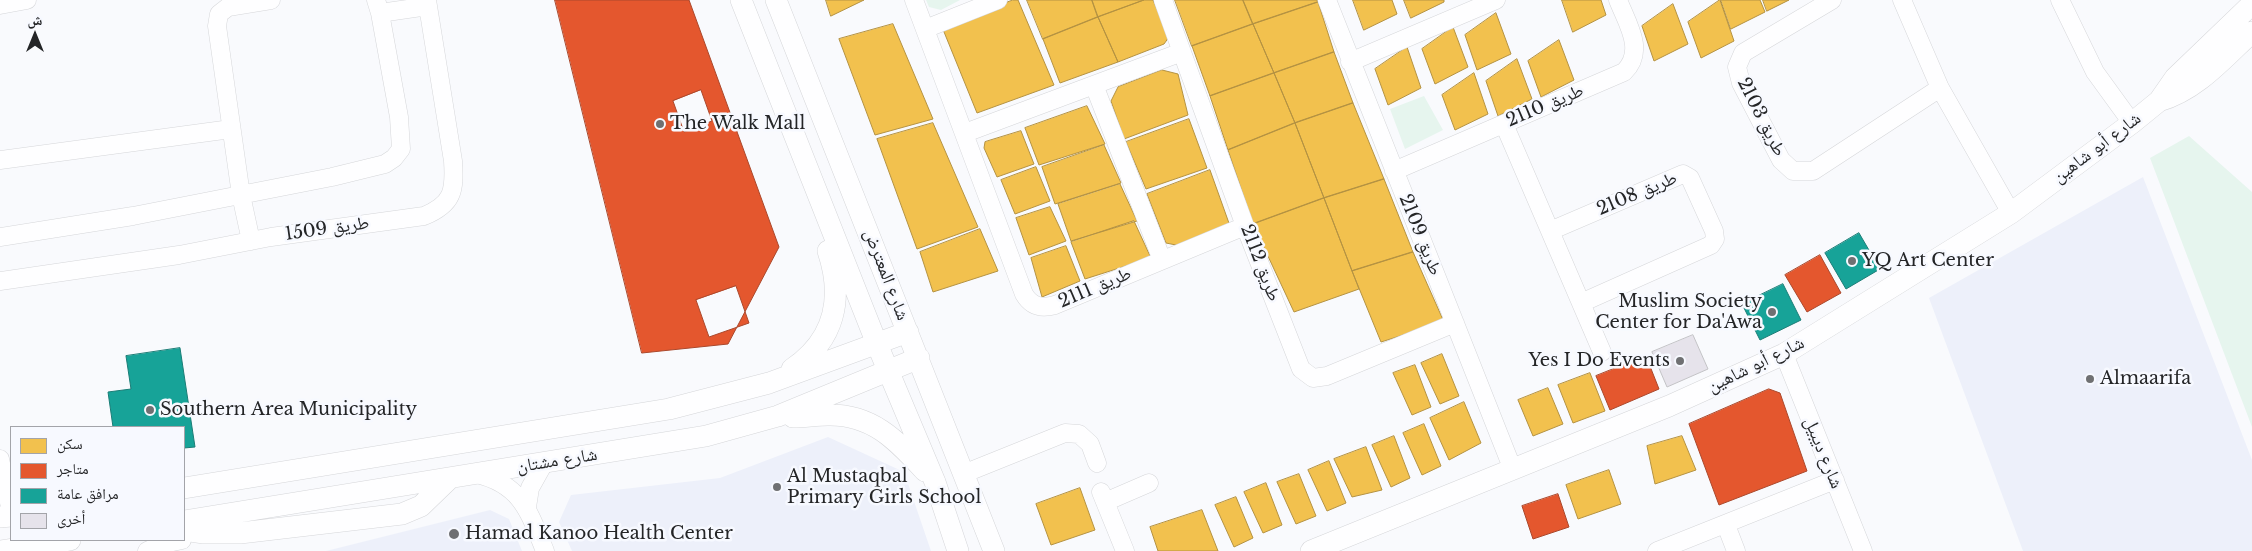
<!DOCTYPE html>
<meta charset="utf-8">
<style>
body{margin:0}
#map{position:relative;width:2252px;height:551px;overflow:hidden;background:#f9fafd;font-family:"Libre Baskerville","Noto Naskh Arabic",serif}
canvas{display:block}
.legend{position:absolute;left:10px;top:426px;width:175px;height:115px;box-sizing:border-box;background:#f7f9ff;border:1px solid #a3a4a9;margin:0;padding:6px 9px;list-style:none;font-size:15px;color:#242527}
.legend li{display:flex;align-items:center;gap:10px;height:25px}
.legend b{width:25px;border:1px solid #a3a4a9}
.north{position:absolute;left:10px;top:10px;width:50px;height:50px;-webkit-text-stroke:4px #f7f9ff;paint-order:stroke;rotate:0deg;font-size:14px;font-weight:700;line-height:20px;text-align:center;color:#242527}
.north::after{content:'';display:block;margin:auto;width:18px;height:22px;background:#242527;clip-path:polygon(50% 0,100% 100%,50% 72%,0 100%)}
</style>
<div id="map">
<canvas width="2252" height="551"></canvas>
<ul class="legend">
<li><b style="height:14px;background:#f2c14e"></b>سكن</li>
<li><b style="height:14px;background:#e4572e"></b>متاجر</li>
<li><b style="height:14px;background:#17a398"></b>مرافق عامة</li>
<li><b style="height:14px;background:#e6e3eb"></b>أخرى</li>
</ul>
<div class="north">ش</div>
</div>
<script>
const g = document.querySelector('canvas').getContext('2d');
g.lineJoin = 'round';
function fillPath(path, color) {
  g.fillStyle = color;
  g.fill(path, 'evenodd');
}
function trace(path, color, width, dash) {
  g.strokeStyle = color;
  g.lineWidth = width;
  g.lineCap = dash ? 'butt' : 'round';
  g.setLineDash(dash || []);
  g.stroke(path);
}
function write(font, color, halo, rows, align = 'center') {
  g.font = font + ' "Libre Baskerville","Noto Naskh Arabic",serif';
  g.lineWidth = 5;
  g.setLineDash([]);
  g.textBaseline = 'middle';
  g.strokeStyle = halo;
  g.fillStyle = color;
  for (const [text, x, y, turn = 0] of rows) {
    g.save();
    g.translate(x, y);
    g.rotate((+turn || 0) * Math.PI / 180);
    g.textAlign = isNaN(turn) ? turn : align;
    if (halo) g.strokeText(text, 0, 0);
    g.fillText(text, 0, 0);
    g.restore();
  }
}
fillPath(new Path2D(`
 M2143 177 2252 460V551H2023L1929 298Z
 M828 437 904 472 931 551H572L559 522 571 495 720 478Z
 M490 510 509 519 522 551H326Z`), '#edf0fa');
fillPath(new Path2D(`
 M926 0H960L941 10 929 7Z
 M1424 96 1443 130 1405 149 1390 109Z
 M2189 136 2252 192V427L2150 158Z`), '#e6f5ee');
const homes = new Path2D(`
 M826 0H864L831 16Z
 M1013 0H1018L1054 85 977 113 942 27Z
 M1027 0H1092L1098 17 1043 39Z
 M1092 0H1144L1098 17Z
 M1144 0H1153L1169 37 1164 44 1118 62 1098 17Z
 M1175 0H1243L1253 24 1192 46Z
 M1243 0H1317L1318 2 1253 24Z
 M1353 0H1392L1397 14 1364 30Z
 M1404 0H1444V2L1411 18Z
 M1562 0H1601L1606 15 1573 32Z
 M1720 0 1734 41 1701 58 1688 22Z
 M1721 0H1760L1765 12 1731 29Z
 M1763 0H1789L1767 11Z
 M1318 2 1334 52 1274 73 1253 24Z
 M1673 4 1688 44 1654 61 1642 26Z
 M1496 13 1511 54 1477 70 1465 35Z
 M1098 17 1118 62 1060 83 1043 39Z
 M893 24 933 119 875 135 839 39Z
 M1253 24 1274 73 1210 96 1192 46Z
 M1453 27 1468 67 1435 84 1422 49Z
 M1559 40 1574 80 1541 97 1528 61Z
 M1407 47 1421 88 1388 105 1375 69Z
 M1334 52 1353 103 1295 123 1274 73Z
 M1517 59 1532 99 1498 116 1486 81Z
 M1162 70 1178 74 1188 115 1124 139 1111 101 1118 87Z
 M1274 73 1295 123 1228 150 1210 96Z
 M1474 73 1488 114 1455 130 1442 95Z
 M1353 103 1384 179 1324 198 1295 123Z
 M1087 106 1105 144 1039 165 1025 128Z
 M1189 119 1207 168 1146 189 1126 142Z
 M933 123 978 227 917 249 877 139Z
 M1295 123 1324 198 1253 224 1228 150Z
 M1021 131 1034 164 997 177 984 148 985 142Z
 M1104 145 1121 183 1055 204 1042 167Z
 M1036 167 1050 201 1015 214 1001 180Z
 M1210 170 1230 226 1181 246 1166 243 1147 194Z
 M1384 179 1413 252 1352 271 1324 198Z
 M1120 184 1137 221 1071 241 1058 204Z
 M1324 198 1359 289 1294 312 1253 224Z
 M1050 207 1066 241 1029 255 1016 218Z
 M1134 221 1151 258 1085 279 1071 242Z
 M980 229 998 271 933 292 920 252Z
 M1066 246 1080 281 1042 297 1031 258Z
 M1413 252 1444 322 1381 342 1352 271Z
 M1442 354 1459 396 1440 404 1421 363Z
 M1415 365 1431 407 1412 415 1393 373Z
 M1590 373 1605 411 1573 423 1558 385Z
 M1548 388 1563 424 1533 436 1518 400Z
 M1464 402 1481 443 1449 460 1430 418Z
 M1424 424 1441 466 1422 475 1403 433Z
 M1394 436 1410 478 1391 487 1372 445Z
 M1682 436 1696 470 1655 484 1647 446Z
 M1366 447 1382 490 1352 497 1334 459Z
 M1329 461 1346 503 1327 511 1308 470Z
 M1609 470 1621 504 1578 519 1566 485Z
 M1299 474 1316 516 1296 524 1277 482Z
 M1266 483 1282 525 1263 533 1244 492Z
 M1080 488 1095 530 1051 545 1036 504Z
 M1236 497 1253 538 1234 547 1215 505Z
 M1202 510 1218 551H1158L1150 527Z`);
fillPath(homes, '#f2c14e');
trace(homes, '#b49242', 1);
const shops = new Path2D(`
 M555 0H689L779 247 728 344 642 353Z
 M701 90 712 121 684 132 673 101Z
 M1820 255 1841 293 1807 312 1785 275Z
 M736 286 749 323 709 337 696 300Z
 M1646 356 1659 389 1610 410 1596 376Z
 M1769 389 1780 393 1807 471 1719 505 1689 424Z
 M1558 494 1569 527 1533 539 1522 506Z`);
fillPath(shops, '#e4572e');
trace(shops, '#aa482c', 1);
const public = new Path2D(`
 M1859 233 1880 269 1846 289 1825 253Z
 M1783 284 1801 320 1760 340 1742 304Z
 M180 348 195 447 184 448V427H113L108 392 131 389 126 356Z`);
fillPath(public, '#17a398');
trace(public, '#1b7d76', 1);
const building = new Path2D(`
 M1693 335 1708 369 1667 387 1652 352Z`);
fillPath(building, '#e6e3eb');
trace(building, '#c3c3c6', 1);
const minor = new Path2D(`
 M914 0 1024 294C1031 306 1041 309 1055 305L1245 226
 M1163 0 1245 226 1301 369 1313 378 1327 376 1455 323
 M1327 0 1513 470
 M1832 0 1743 53 1737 67 1741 83 1781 160 1793 171H1813L1940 88
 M1902 0 1940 88 2011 213
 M2060 0 2095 72 2132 123
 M0 5 27 0
 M380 13 428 6
 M925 29 998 0
 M1350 62 1496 0
 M1094 85 1162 260
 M1504 124 1602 352
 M965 133 1182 52
 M0 160 231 129
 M1394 171 1624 72C1646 51 1627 23 1618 0
 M1550 231 1683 174 1690 178 1714 231 1715 239 1711 245 1581 303
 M0 237 133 216 332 177 385 164 394 158 401 149 399 117 380 13 376 0
 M251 241 241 195 217 26 219 14 228 7 271 0
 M0 281 179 255 271 237 424 216C453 204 455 191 453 161L427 0
 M1784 354 1863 551
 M0 459 11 512
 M477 474C522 485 529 512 545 551
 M963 474 1065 433 1079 434 1090 444 1097 463
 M1101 492 1125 551
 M1105 502 1149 483
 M527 507 530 488 544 463
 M1726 525 1736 551
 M147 551 163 544 182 540
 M1657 551 1835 480`);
const tertiary = new Path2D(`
 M741 0 877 344 935 482 958 551
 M776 0 994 551
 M2159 101C2197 90 2224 58 2252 32
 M792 369C835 340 844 299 828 251
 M793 417C805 417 816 415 828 415 873 414 897 441 925 471
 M184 488 669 409 769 383 908 332
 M0 517 11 516
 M184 521 706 436 778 416 919 358
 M184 530 204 533H240L402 514 421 506 450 478
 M1 551 70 540
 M1311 551 1669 406 1784 354 2011 213 2132 123 2159 101 2175 78 2252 4`);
trace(minor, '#d5d6d9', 19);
trace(tertiary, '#d5d6d9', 22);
trace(minor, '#fefeff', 18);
trace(tertiary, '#fefeff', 21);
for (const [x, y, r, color] of [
 [660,124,5,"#6f7072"],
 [1852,261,5,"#6f7072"],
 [1772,312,5,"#6f7072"],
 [1680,361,5,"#6f7072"],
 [2090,379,5,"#6f7072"],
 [150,410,5,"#6f7072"],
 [777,487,5,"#6f7072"],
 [454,534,6,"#6f7072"]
]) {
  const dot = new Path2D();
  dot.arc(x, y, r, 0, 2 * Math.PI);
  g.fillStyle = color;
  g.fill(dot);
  trace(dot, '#f7f9ff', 2);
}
write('18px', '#242527', '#f7f9ff', [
 ["طريق 2110",1545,106,-23],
 ["طريق 2103",1761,117,63],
 ["شارع أبو شاهين",2097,148,-37],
 ["طريق 2108",1637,194,-23],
 ["طريق 1509",327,229,-8],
 ["طريق 2109",1420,235,68],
 ["طريق 2112",1260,263,69],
 ["شارع المعترض",886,275,69],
 ["طريق 2111",1095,288,-23],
 ["شارع أبو شاهين",1756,365,-26],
 ["شارع ديبيل",1823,453,68],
 ["شارع مشتان",557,461,-9]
]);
write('18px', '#242527', '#f7f9ff', [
 ["The Walk Mall",670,124],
 ["YQ Art Center",1862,261],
 ["Muslim Society",1762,302,"right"],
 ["Center for Da'Awa",1762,323,"right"],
 ["Yes I Do Events",1670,361,"right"],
 ["Almaarifa",2100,379],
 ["Southern Area Municipality",160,410],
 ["Al Mustaqbal",787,477],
 ["Primary Girls School",787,498],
 ["Hamad Kanoo Health Center",465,534]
], 'left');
</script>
